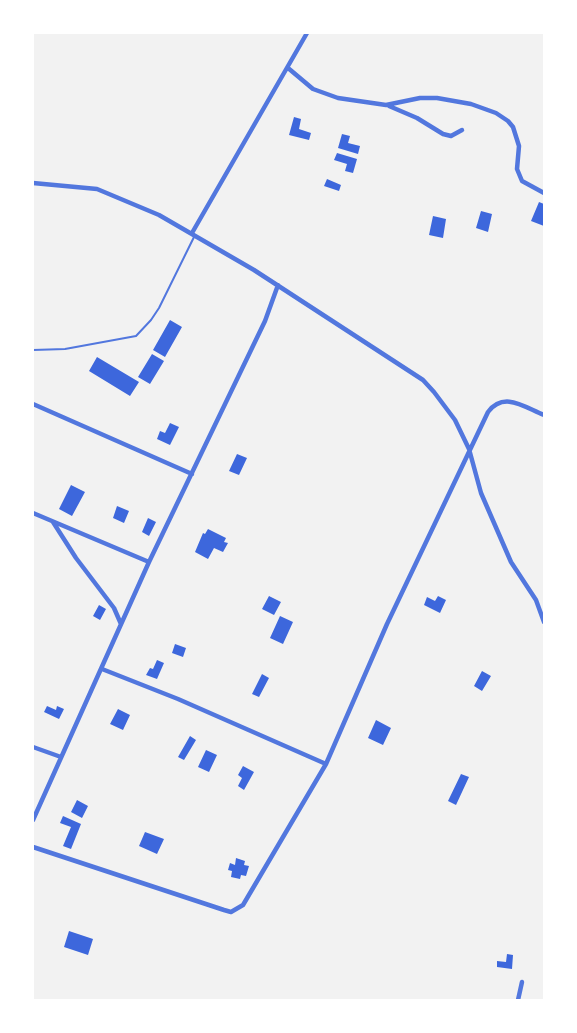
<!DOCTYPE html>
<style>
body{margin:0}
#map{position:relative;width:577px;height:1033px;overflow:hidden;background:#f2f2f2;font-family:Montserrat,sans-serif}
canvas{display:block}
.frame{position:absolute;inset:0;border:34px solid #fff;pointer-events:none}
</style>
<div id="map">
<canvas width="577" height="1033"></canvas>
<div class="frame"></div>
</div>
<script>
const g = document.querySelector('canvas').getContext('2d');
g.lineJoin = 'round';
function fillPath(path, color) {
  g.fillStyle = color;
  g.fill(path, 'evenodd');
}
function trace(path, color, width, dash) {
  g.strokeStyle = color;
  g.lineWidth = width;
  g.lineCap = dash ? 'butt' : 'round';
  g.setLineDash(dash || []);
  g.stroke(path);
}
fillPath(new Path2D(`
 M294 117 301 119 299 129 311 133 309 140 289 135Z
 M342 134 350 136 348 143 360 146 358 154 338 148Z
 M337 153 357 159 353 173 345 171 347 164 334 160Z
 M327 179 341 185 339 191 324 186Z
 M539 202 544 204V226L531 221Z
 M481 211 492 214 488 232 476 228Z
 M433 216 446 219 443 238 429 235Z
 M170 320 182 327 165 357 153 350Z
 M152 354 164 361 150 384 138 377Z
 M97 357 139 382 130 396 89 371Z
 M170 423 179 427 170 445 157 439 160 431 165 433Z
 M237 454 247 458 239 475 229 471Z
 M71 485 85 492 72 516 59 509Z
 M117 506 129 511 124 523 113 518Z
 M148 518 156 522 149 536 142 532Z
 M208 529 226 538 224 542 228 543 223 552 214 548 208 559 195 552 203 533 205 534Z
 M269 596 281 602 274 615 262 609Z
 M438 596 446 600 440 613 424 605 427 597 435 601Z
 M99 605 106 609 100 620 93 616Z
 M280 616 293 622 283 644 270 638Z
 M175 644 186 648 183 657 172 653Z
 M157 660 164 663 157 679 146 675 150 668 153 669Z
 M482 671 491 676 482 691 474 686Z
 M262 674 269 678 259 697 252 694Z
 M47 706 56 710 57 706 64 709 59 719 44 712Z
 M118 709 130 715 123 730 110 724Z
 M376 720 391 728 383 745 368 738Z
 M190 736 196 740 184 760 178 757Z
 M206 750 217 755 209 772 198 767Z
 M243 766 254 772 244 790 238 786 242 778 238 775Z
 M461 774 469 777 456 805 448 801Z
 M77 800 88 806 82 818 71 812Z
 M63 816 81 824 71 849 63 846 71 827 60 823Z
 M145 832 164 839 157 854 139 846Z
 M236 858 245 861 244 865 249 866 246 876 241 875 240 879 231 877 232 871 228 870 230 863 235 865Z
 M69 931 93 939 88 955 64 947Z
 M507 954 513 955 512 969 497 967V961L506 962Z`), '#3d67dc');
trace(new Path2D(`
 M33 350 65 349 136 336 151 320 159 308 195 235`), '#5277de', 2);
trace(new Path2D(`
 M288 68 313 89 338 98 386 105 420 98H437L471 104 496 113 508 121 513 127 519 146 517 169 522 181 544 193
 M389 106 417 118 443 134 451 136 462 130
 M33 183 97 189 159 215 254 270 423 380 434 392 455 420 469 449 481 493 511 562 536 600 544 622
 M192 233 307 33
 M33 404 192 474
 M33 513 149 562
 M53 522 76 558 114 608 121 624
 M102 669 178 699 326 764
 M33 747 61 757
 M33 820 149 562 265 321 278 285
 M33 847 224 910 231 912 243 905 326 764 387 624 488 412C504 391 524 407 544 415
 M518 1000 522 982`), '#5277de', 4.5);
</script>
